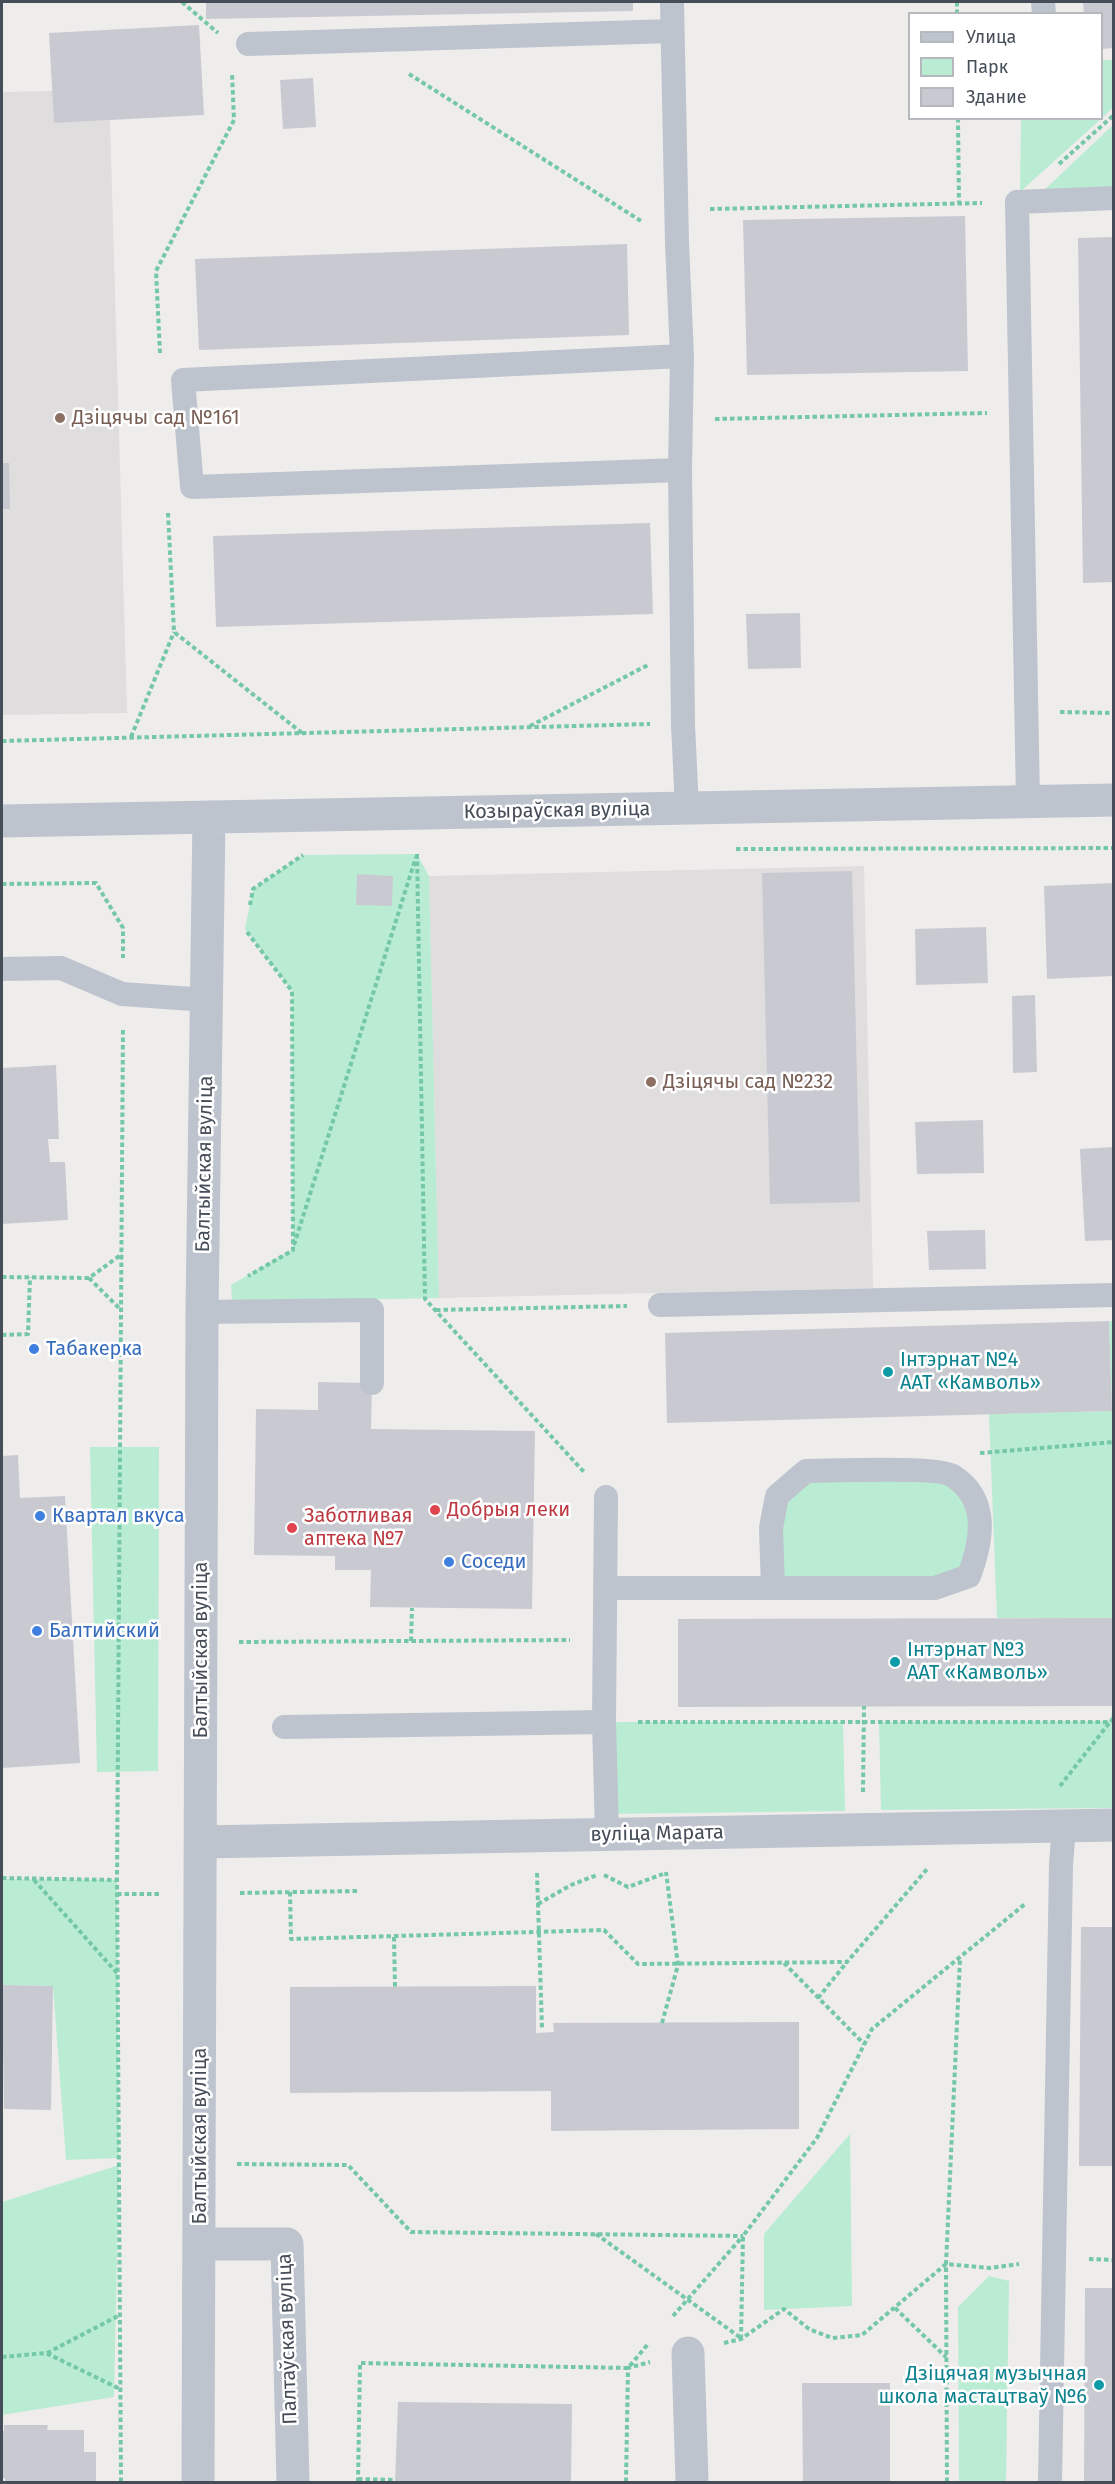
<!DOCTYPE html>
<meta charset="utf-8">
<style>
body{margin:0}
#map{position:relative;width:1115px;height:2484px;overflow:hidden;background:#efecec;font-family:"Fira Sans",sans-serif}
canvas{display:block}
.frame{position:absolute;inset:0;border:3px solid #454d58;pointer-events:none}
.legend{position:absolute;left:908px;top:12px;width:195px;height:108px;box-sizing:border-box;background:#fff;border:2px solid #b5b8bc;margin:0;padding:8px 10px;list-style:none;font-size:18px;color:#454d58}
.legend li{display:flex;align-items:center;gap:12px;height:30px}
.legend b{width:30px;border:2px solid #b5b8bc}
</style>
<div id="map">
<canvas width="1115" height="2484"></canvas>
<div class="frame"></div>
<ul class="legend">
<li><b style="height:8px;background:#bdc4ce"></b>Улица</li>
<li><b style="height:16px;background:#baecd3"></b>Парк</li>
<li><b style="height:16px;background:#c9cad1"></b>Здание</li>
</ul>
</div>
<script>
const g = document.querySelector('canvas').getContext('2d');
g.lineJoin = 'round';
function fillPath(path, color) {
  g.fillStyle = color;
  g.fill(path, 'evenodd');
}
function trace(path, color, width, dash) {
  g.strokeStyle = color;
  g.lineWidth = width;
  g.lineCap = dash ? 'butt' : 'round';
  g.setLineDash(dash || []);
  g.stroke(path);
}
function write(font, color, halo, rows, align = 'center') {
  g.font = font + ' "Fira Sans",sans-serif';
  g.lineWidth = 5;
  g.setLineDash([]);
  g.textBaseline = 'middle';
  g.strokeStyle = halo;
  g.fillStyle = color;
  for (const [text, x, y, turn = 0] of rows) {
    g.save();
    g.translate(x, y);
    g.rotate((+turn || 0) * Math.PI / 180);
    g.textAlign = isNaN(turn) ? turn : align;
    if (halo) g.strokeText(text, 0, 0);
    g.fillText(text, 0, 0);
    g.restore();
  }
}
fillPath(new Path2D(`
 M53 91 54 123 110 120 127 713 2 715V92Z
 M864 866 873 1288 439 1298 429 876Z`), '#dfdddd');
fillPath(new Path2D(`
 M1102 60H1113L1114 107 1102 118Z
 M1021 119H1101L1020 192Z
 M1113 125V189L1042 192Z
 M417 854 429 876 439 1298 232 1302 231 1285 293 1249 292 991 245 929 253 889 303 855Z
 M1109 1321H1113V1808L881 1810 879 1722 1110 1721 1113 1706 1112 1618H997L989 1414 1112 1411Z
 M90 1447H159L158 1771 97 1772Z
 M915 1480 947 1484 964 1500 972 1520 961 1568 934 1578 782 1579 781 1529 786 1501 810 1481Z
 M604 1722H843L845 1811 606 1814Z
 M2 1879 117 1880 119 2158 66 2160 53 1986 2 1985Z
 M850 2134 852 2306 764 2310V2234Z
 M119 2165 114 2397 2 2415V2202Z
 M989 2276 1009 2281 1006 2482H959L958 2307Z`), '#baecd3');
fillPath(new Path2D(`
 M206 2H633V11L206 19Z
 M1083 2H1114V48L1102 49V14H1084Z
 M199 25 204 115 54 123 49 33Z
 M313 78 316 127 283 129 280 80Z
 M965 216 968 371 747 375 743 220Z
 M1114 237V582L1083 583 1078 238Z
 M627 244 629 335 199 350 195 259Z
 M2 463H9L10 509H2Z
 M650 523 653 614 216 627 213 536Z
 M800 613 801 668 748 669 746 614Z
 M852 871 860 1202 770 1204 762 873Z
 M357 874 393 876 392 906 356 905Z
 M1114 883V976L1047 979 1044 886Z
 M986 927 988 983 916 985 915 929Z
 M1035 995 1037 1072 1013 1073 1012 996Z
 M56 1065 59 1139H48L50 1162H65L68 1220 2 1224V1068Z
 M983 1120 984 1173 917 1174 915 1122Z
 M1114 1147V1240L1085 1241 1080 1149Z
 M985 1230 986 1269 929 1270 927 1231Z
 M1109 1321 1112 1411 667 1423 665 1333Z
 M318 1382 372 1383 371 1429 535 1431 532 1609 370 1607 371 1570H335V1556L254 1555 256 1409 318 1410Z
 M18 1455 20 1498 65 1496 80 1763 2 1768V1456Z
 M1113 1618V1706L678 1707V1619Z
 M1081 1927H1114V2166H1079Z
 M2 1985 53 1986 51 2110 4 2109Z
 M536 1986V2033L554 2032 553 2023 799 2022V2129L551 2131V2091L290 2093V1987Z
 M1085 2288H1114V2482H1084Z
 M802 2383H890V2482H803Z
 M398 2402 572 2404 571 2482H395Z
 M4 2425H48L47 2430H84V2452H96V2482H5V2478H2V2431H4Z`), '#c9cad1');
trace(new Path2D(`
 M182 2 218 33
 M957 2V14
 M409 74 641 221
 M958 118 959 203
 M1059 164 1114 115
 M710 209 982 203
 M160 353 156 271 234 120 232 73
 M715 419 987 413
 M168 513 174 632 302 733
 M1060 712 1114 713
 M530 726 648 665
 M131 737 174 632
 M2 741 650 724
 M736 849 1114 848
 M417 854 425 1299 584 1472
 M2 884 96 883 123 928V958
 M250 905 253 889 303 855
 M247 932 292 991 293 1250 248 1276
 M294 1245 416 857
 M2 1277 89 1278 122 1254
 M89 1278 122 1311
 M436 1310 627 1306
 M2 1335 28 1334 30 1277
 M980 1453 1114 1442
 M411 1641 412 1608
 M239 1642 570 1640
 M638 1722H1110L1114 1718
 M1060 1786 1110 1722
 M863 1792 864 1706
 M537 1873 542 2028
 M604 1875 628 1887 663 1874
 M2 1878 117 1880
 M34 1880 117 1973
 M290 1892 291 1939 604 1930 638 1964 847 1962 928 1868
 M240 1893 359 1891
 M117 1894H160
 M538 1904 571 1885 597 1875
 M394 1937 395 1987
 M784 1963 864 2044
 M818 1998 847 1962
 M662 2023 678 1965 666 1872
 M237 2164 348 2165 411 2232 743 2236
 M596 2234 741 2338
 M1089 2259 1114 2260
 M895 2308 946 2357
 M673 2316 743 2236
 M741 2339 743 2236 817 2138 872 2029 1025 1904
 M724 2343 741 2339 784 2309 809 2329 832 2338 862 2335 946 2264 990 2268 1019 2264
 M47 2353 120 2315
 M2 2357 46 2353 120 2389
 M358 2479 395 2480
 M121 2482 117 1880 123 1028
 M358 2482 360 2363 628 2368 648 2344
 M626 2482 628 2368 650 2362
 M947 2482 946 2264 960 1958`), '#74c8a8', 4, [4.5, 3]);
trace(new Path2D(`
 M672 2 677 243 682 356 680 470 683 724 687 809
 M1043 2 1044 14
 M248 44 672 31
 M680 470 192 487 183 380 682 356
 M1028 802 1017 202 1114 198
 M2 969 61 968 122 994 207 1000
 M660 1305 1114 1295
 M202 1312 372 1310V1383
 M605 1588H935L969 1576C982 1541 990 1500 953 1476 940 1466 829 1471 806 1471L777 1496 771 1528 773 1588
 M604 1722 606 1497
 M284 1727 604 1722 607 1834
 M1050 2482 1061 1865 1064 1826`), '#bdc4ce', 24);
trace(new Path2D(`
 M2 821 1114 800
 M201 1842 1114 1825
 M199 2244H287L293 2482
 M688 2353 692 2482
 M198 2482 202 1312 209 817`), '#bdc4ce', 33);
for (const [x, y, r, color] of [
 [60,418,6,"#8d6e63"],
 [651,1082,6,"#8d6e63"],
 [34,1349,6,"#3f7fe0"],
 [888,1372,6,"#0f9aa8"],
 [435,1510,6,"#e0444e"],
 [40,1516,6,"#3f7fe0"],
 [292,1528,6,"#e0444e"],
 [449,1562,6,"#3f7fe0"],
 [37,1631,6,"#3f7fe0"],
 [895,1662,6,"#0f9aa8"],
 [1099,2385,6,"#0f9aa8"]
]) {
  const dot = new Path2D();
  dot.arc(x, y, r, 0, 2 * Math.PI);
  g.fillStyle = color;
  g.fill(dot);
  trace(dot, '#fff', 2);
}
write('20px', '#785e54', '#fff', [
 ["Дзіцячы сад №161",72,418],
 ["Дзіцячы сад №232",663,1082]
], 'left');
write('20px', '#454d58', '#fff', [
 ["Козыраўская вуліца",557,811,-1],
 ["Балтыйская вуліца",205,1164,-89],
 ["Балтыйская вуліца",201,1650,-90],
 ["вуліца Марата",657,1834,-1],
 ["Балтыйская вуліца",200,2136,-90],
 ["Палтаўская вуліца",288,2339,-92]
]);
write('20px', '#366cbe', '#fff', [
 ["Табакерка",46,1349],
 ["Квартал вкуса",52,1516],
 ["Соседи",461,1562],
 ["Балтийский",49,1631]
], 'left');
write('20px', '#0d838f', '#fff', [
 ["Інтэрнат №4",900,1360],
 ["ААТ «Камволь»",900,1383],
 ["Інтэрнат №3",907,1650],
 ["ААТ «Камволь»",907,1673],
 ["Дзіцячая музычная",1087,2374,"right"],
 ["школа мастацтваў №6",1087,2397,"right"]
], 'left');
write('20px', '#be3a42', '#fff', [
 ["Добрыя леки",447,1510],
 ["Заботливая",304,1516],
 ["аптека №7",304,1539]
], 'left');
</script>
